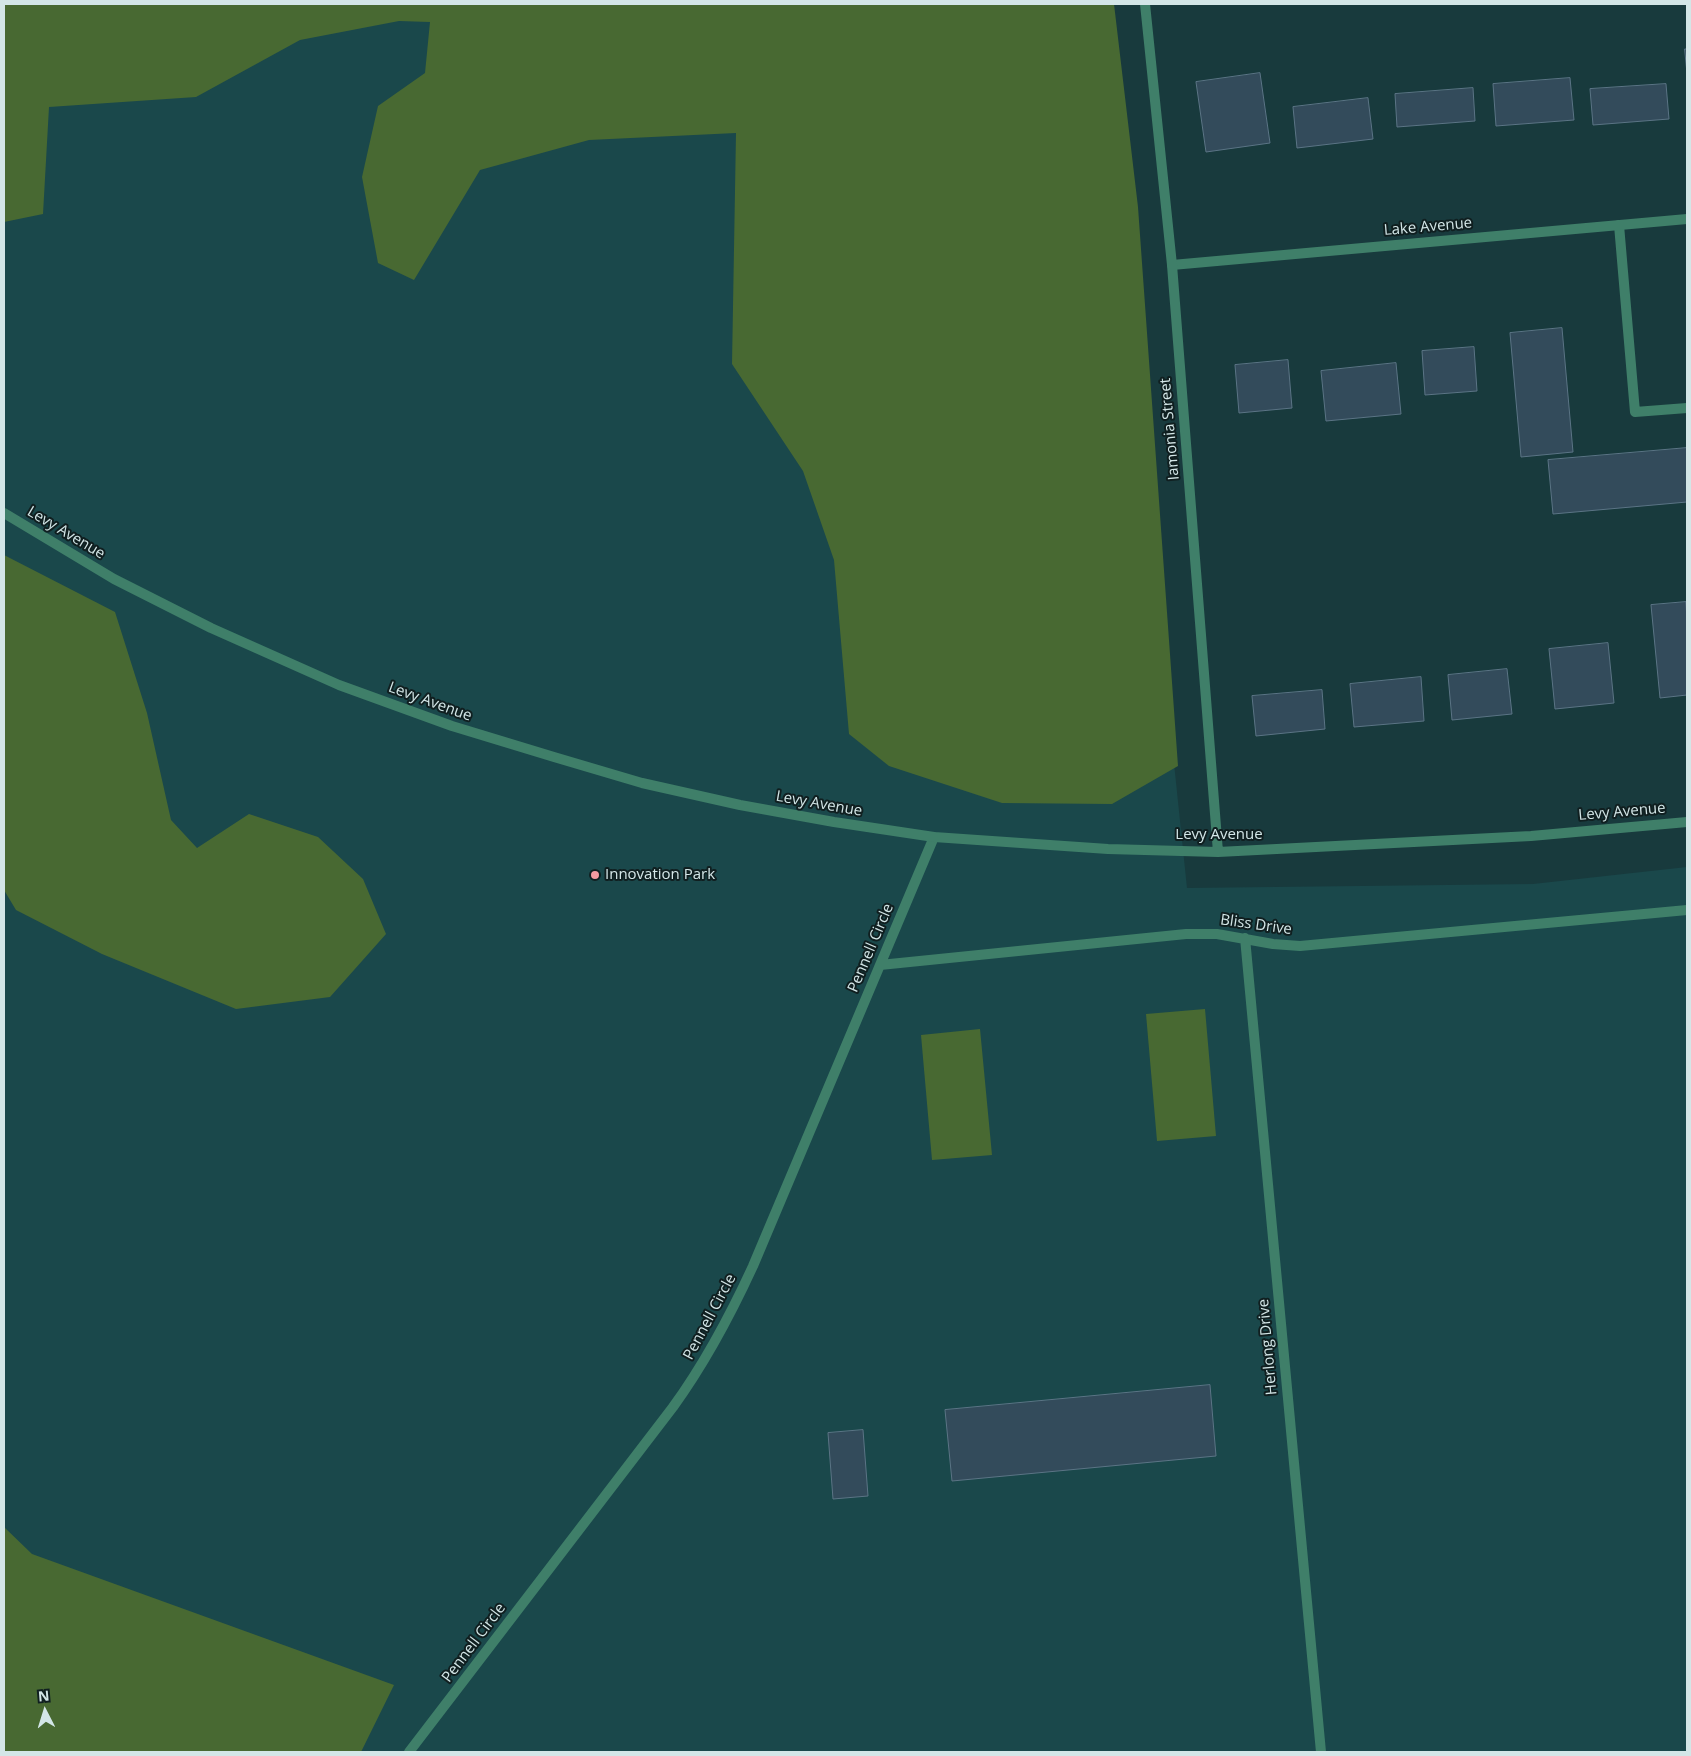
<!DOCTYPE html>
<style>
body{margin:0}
#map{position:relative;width:1691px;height:1756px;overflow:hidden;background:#183a3d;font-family:"Open Sans",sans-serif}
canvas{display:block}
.frame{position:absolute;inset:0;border:5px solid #d3e6e7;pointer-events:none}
.north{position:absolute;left:20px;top:1686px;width:50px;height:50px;-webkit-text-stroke:4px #101f20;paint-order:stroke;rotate:355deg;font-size:14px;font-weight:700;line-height:20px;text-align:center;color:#d3e6e7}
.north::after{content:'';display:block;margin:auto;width:18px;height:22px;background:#d3e6e7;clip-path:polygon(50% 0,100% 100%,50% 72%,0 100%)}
</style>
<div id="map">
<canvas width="1691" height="1756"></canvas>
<div class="frame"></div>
<div class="north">N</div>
</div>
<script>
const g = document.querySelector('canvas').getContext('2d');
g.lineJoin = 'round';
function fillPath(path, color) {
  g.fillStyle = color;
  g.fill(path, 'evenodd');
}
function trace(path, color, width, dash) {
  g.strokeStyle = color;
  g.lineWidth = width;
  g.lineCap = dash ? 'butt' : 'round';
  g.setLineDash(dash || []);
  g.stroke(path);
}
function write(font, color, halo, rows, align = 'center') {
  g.font = font + ' "Open Sans",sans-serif';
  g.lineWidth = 4;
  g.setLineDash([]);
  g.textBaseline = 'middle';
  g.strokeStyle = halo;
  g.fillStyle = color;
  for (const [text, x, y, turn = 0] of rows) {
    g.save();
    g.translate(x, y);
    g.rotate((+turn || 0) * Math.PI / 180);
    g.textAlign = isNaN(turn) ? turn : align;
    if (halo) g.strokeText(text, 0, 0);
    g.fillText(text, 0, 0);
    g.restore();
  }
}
fillPath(new Path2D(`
 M4 4H1095L1187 888 1533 884 1687 867V1752H4Z`), '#1a484b');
fillPath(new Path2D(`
 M4 4H1114L1138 207 1178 766 1112 804 1002 803 889 766 849 734 834 560 803 471 732 364 736 133 589 140 480 170 414 280 378 263 362 177 378 106 425 73 430 22 399 21 300 40 196 97 49 107 43 214 4 222Z
 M4 555 115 612 147 713 171 820 197 848 249 814 318 837 363 879 386 934 330 997 236 1009 102 954 16 910 4 890Z
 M1205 1009 1216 1136 1157 1141 1146 1014Z
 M980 1029 992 1155 932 1160 921 1035Z
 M4 1527 32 1554 394 1685 361 1752H4Z`), '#486932');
const building = new Path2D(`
 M1685 49H1687V73Z
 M1260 73 1270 143 1206 152 1196 82Z
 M1570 78 1574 120 1496 126 1493 84Z
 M1666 84 1669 119 1593 125 1590 89Z
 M1473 88 1475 121 1397 127 1395 94Z
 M1368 98 1373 139 1297 148 1293 107Z
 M1562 328 1573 452 1521 457 1510 333Z
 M1474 347 1477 391 1425 395 1422 351Z
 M1288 360 1292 408 1239 413 1235 365Z
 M1396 363 1401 414 1326 421 1321 371Z
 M1687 448V502L1553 514 1548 460Z
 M1686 602 1687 621V695L1660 698 1651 605Z
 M1608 643 1614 703 1555 709 1549 649Z
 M1507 669 1512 714 1452 720 1448 675Z
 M1421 677 1424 721 1354 727 1350 684Z
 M1322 690 1325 729 1256 736 1252 696Z
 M1210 1385 1216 1456 952 1481 945 1410Z
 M863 1430 868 1496 833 1499 828 1433Z`);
fillPath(building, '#334b5b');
trace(building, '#5b7485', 1);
trace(new Path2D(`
 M1619 225 1635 412 1687 408`), '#3f7f69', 10);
trace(new Path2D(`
 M1172 265 1687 219
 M1245 938 1321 1752
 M880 965 1186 934H1217L1273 944 1300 946 1687 910
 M409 1752 673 1407C705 1363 730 1316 753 1266L934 837`), '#3f7f69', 10);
trace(new Path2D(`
 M1145 4 1172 265 1218 852
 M4 513 114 579 211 628 339 685 452 726 554 757 642 783 740 805 834 822 934 837 1108 849 1218 852 1531 836 1687 822`), '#3f7f69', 10);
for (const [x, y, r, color] of [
 [595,875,5,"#f49aa0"]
]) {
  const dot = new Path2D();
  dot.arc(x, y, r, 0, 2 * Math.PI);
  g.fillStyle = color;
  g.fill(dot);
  trace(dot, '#101f20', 2);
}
write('15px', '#d3e6e7', '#101f20', [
 ["Lake Avenue",1428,227,-5],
 ["Iamonia Street",1170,429,-95],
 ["Levy Avenue",66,533,31],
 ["Levy Avenue",430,702,20],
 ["Levy Avenue",819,804,10],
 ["Levy Avenue",1622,812,-5],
 ["Levy Avenue",1219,835],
 ["Bliss Drive",1256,925,8],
 ["Pennell Circle",871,948,-67],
 ["Pennell Circle",710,1317,-62],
 ["Herlong Drive",1268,1347,-95],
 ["Pennell Circle",474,1643,-53]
]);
write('15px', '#d3e6e7', '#101f20', [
 ["Innovation Park",605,875]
], 'left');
</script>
